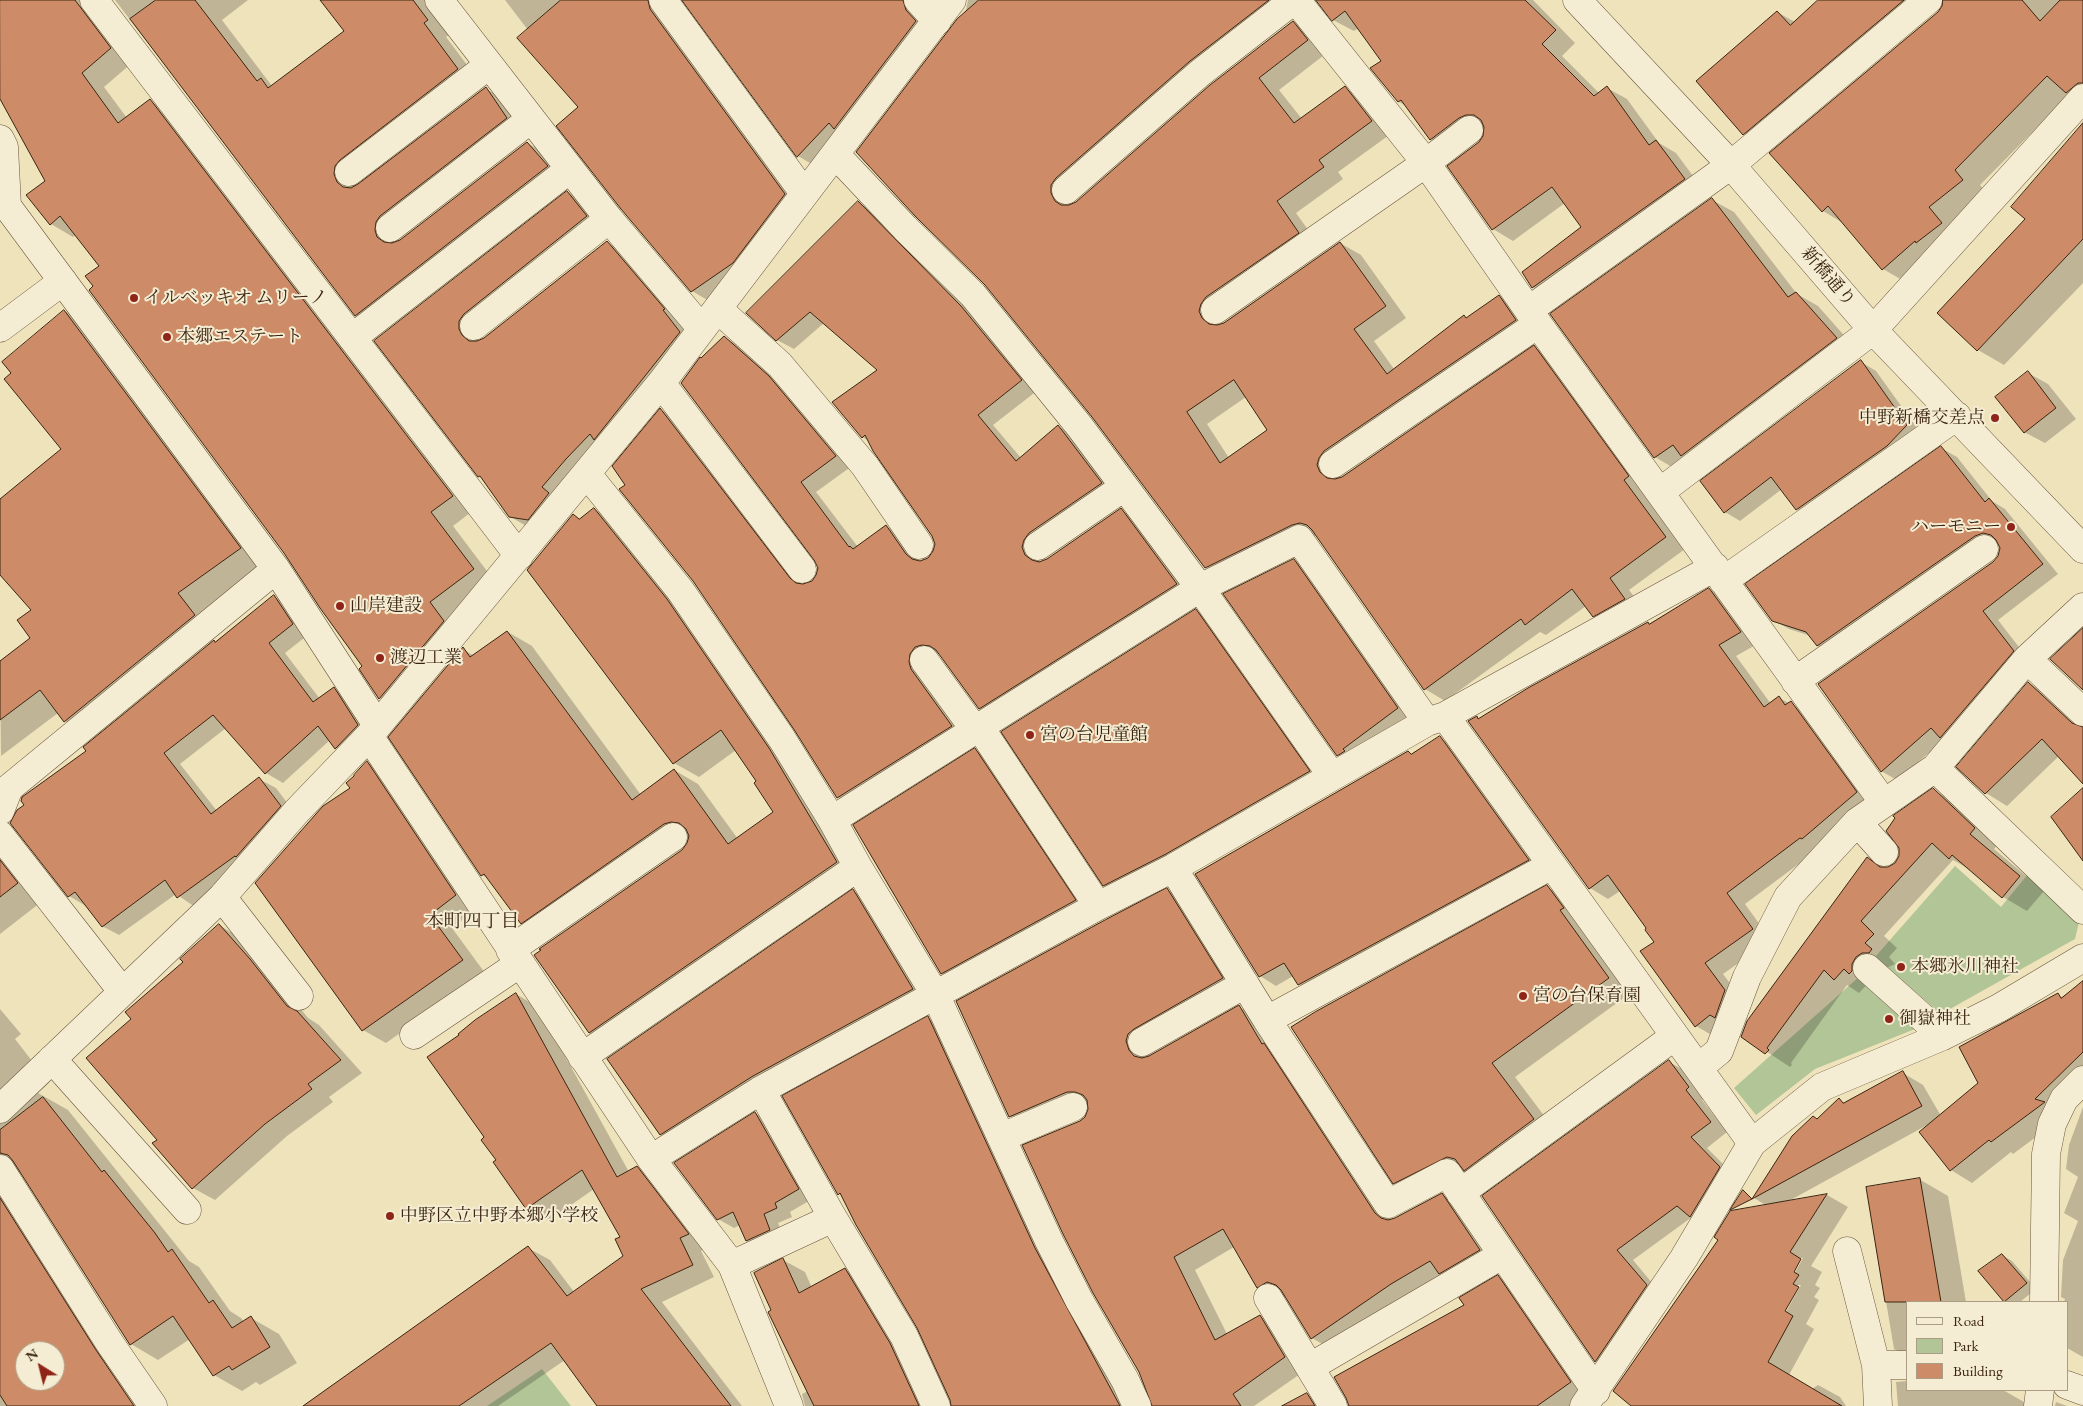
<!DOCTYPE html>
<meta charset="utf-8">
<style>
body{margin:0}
#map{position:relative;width:2083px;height:1406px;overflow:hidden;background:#efe3bc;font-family:"EB Garamond",serif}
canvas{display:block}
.legend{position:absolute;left:1906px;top:1301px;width:162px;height:90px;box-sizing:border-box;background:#f5edd3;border:1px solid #ab9d85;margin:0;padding:6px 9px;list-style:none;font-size:15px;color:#3b2411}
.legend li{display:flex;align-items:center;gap:10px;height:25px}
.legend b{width:25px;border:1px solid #ab9d85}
.north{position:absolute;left:15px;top:1341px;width:50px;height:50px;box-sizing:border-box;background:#f5edd3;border:1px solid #ab9d85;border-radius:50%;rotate:324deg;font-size:14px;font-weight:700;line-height:20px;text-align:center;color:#3b2411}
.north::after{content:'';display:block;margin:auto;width:18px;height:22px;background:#8f2418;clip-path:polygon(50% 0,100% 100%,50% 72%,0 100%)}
</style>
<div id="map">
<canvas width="2083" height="1406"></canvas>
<ul class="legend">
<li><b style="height:6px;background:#f5edd3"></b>Road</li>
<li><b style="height:14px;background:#b2c596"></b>Park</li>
<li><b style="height:14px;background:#cd8c67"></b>Building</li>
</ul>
<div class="north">N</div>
</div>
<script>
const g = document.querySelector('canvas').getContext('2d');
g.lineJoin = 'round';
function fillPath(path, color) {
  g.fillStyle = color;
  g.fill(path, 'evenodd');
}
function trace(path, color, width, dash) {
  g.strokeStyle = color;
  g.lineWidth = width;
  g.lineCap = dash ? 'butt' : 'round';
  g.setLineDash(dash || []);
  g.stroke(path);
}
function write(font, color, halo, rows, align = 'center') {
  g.font = font + ' "EB Garamond","Noto Serif JP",serif';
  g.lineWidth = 4;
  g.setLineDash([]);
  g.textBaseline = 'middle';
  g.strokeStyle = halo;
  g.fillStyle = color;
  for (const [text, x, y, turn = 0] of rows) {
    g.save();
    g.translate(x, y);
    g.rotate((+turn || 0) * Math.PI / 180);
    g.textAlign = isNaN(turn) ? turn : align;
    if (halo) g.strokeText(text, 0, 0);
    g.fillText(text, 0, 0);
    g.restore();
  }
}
fillPath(new Path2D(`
 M1955 866 2001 907 2028 874 2079 922 2075 939 1941 1014 1875 957Z
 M1861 975 1915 1029 1815 1069 1756 1115 1734 1088Z
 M542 1369 571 1406H487Z`), '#b2c596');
fillPath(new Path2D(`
 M0 0H109L133 62 104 87 127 118 150 101 173 114 475 509 453 526 496 583 402 711 380 698 361 669 364 667 286 552 95 286 101 266 76 235 73 237 51 224 46 181 0 97Z
 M115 0H248L222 20 272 86 346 31 325 0H425L450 34 446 37 480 82 357 180 356 187 486 89 509 102 529 131 398 235 397 243 527 143 550 156 570 180 379 328 356 315Z
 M505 0H677L807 207 714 304 692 291 580 107 528 30Z
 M684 0H933L925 18 820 169 798 156Z
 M968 0H1304L1072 196 1071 206 1077 203 1293 22 1313 34 1328 52 1279 90 1302 119 1345 88 1366 100 1392 133 1338 172 1343 179 1296 213 1319 245 1221 316 1220 325 1340 243 1361 255 1406 318 1374 341 1394 369 1464 317 1468 319 1499 296 1519 308 1536 332 1340 469 1338 479 1534 347 1555 359 1685 549 1629 590 1645 611 1614 628 1594 616 1586 606 1546 635 1540 632 1445 701 1425 689 1317 535 1226 579 1206 567 1093 416 986 284 857 152 966 10ZM1246 397 1269 430 1229 458 1207 424Z
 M1318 0H1533L1575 43 1562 56 1599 93 1607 88 1627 99 1659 143 1676 153 1704 191 1554 299 1533 287 1523 272 1583 227 1565 203 1513 241 1493 229 1479 143 1484 137 1486 127 1452 151 1431 139 1408 107 1399 102 1383 61 1361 32 1357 29 1354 31 1333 20Z
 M1820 0H2083V102L2070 94 1980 185 1988 195 1909 284 1883 269 1843 223 1823 211 1946 2 1770 149 1744 134 1777 12 1795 22Z
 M2083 125V283L2004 365 1978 350 1939 313 2027 219Z
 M567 192 586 203 605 227 477 331 478 342 484 339 607 242 625 253 698 343 528 527 509 516 483 478 479 476 376 341Z
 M1712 200 1734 212 1797 294 1818 306 1858 351 1677 470 1655 457 1552 314Z
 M858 203 875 212 978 316 1038 390 993 425 1021 458 1059 427 1075 436 1118 493 1039 557 1040 562 1047 560 1121 510 1137 519 1193 593 996 717 980 708 939 653 932 656 968 735 854 807 838 797 796 730 627 485 661 410 677 419 803 586 812 583 817 576 819 567 724 337 741 347 785 387 852 466 816 492 858 547 886 526 903 536 920 562 929 559 934 552 936 544 933 536 869 441 862 437 879 371 824 323 794 349 777 340Z
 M65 311 92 327 268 564 205 609 222 632 93 737 65 721 58 713 1 756 0 663 32 639V610L0 573V501L63 449 12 373Z
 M1861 362 1876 371 1922 435 1812 518 1797 509 1782 489 1740 521 1725 512Z
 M2028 373 2048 384 2076 419 2045 443 2024 432Z
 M1941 448 1957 457 1992 501 2005 509 2058 574 1998 620 2029 660 1945 739 1897 780 1881 771 1994 563 1999 557 2001 548 1999 542 1991 545 1834 655 1818 646 1811 636 1789 629 1773 620Z
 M594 509 619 523 861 876 614 1047 589 1033 683 851 688 844 690 837 546 937 521 923 489 879 482 875 463 649 474 656 508 632 532 646 641 795 674 770 698 784 738 839 775 813 758 782 736 750 699 777 674 763 528 570 573 515 580 519Z
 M1294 560 1314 572 1418 720 1358 767 1338 755Z
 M1709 589 1728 600 1759 643 1736 656 1771 704 1779 698 1810 714 1875 803 1820 848 1745 904 1771 940 1723 974 1744 1002 1715 1037 1696 1026 1648 929 1620 891 1608 899 1590 888 1477 718 1480 720 1650 625Z
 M275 597 291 607 309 634 285 653 320 699 334 689 351 698 374 735 352 758 336 748 330 740 283 783 266 773 226 728 180 764 217 811 259 779 276 788 297 816 195 907 176 894 119 935 102 926 86 906 69 896 87 751 216 643Z
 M1196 611 1213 621 1326 782 1122 895 1104 885Z
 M2029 683 2050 696 2083 727V782L2059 756 2007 806 1986 793Z
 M1440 738 1457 747 1545 869 1315 994 1299 984 1293 976 1276 986 1260 976 1408 752 1413 755Z
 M975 750 992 760 1092 911 959 983 942 973Z
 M367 762 390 775 478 908 452 928 485 973 386 1043 363 1030 352 788Z
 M1933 790 1958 804 1999 843 1994 849 2044 891 2027 911 2003 897 1974 872 1953 860 1884 936 1897 948 1889 957 1895 964 1880 971 1859 993 1847 985 1791 1063 1792 1065 1790 1067 1743 1036 1867 858 1885 868 1896 864Z
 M0 851 45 899 0 934Z
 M1547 887 1571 901 1632 992 1515 1077 1557 1133 1469 1172 1418 1196 1394 1183Z
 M1167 890 1189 902 1244 991 1150 1047 1149 1058 1239 1007 1261 1019 1392 1220 1442 1195 1464 1207 1501 1262 1334 1351 1312 1338 1286 1296 1280 1299 1258 1287 1234 1247 1195 1270 1227 1334 1260 1316 1281 1329 1306 1370 1254 1406H1153L1080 1122 1086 1118 1089 1105 1032 1129 1010 1116Z
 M853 891 866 898 925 996 674 1141 661 1134Z
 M219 925 240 938 272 973 308 1018 319 1025 362 1073 329 1097 333 1102 287 1136 215 1200 193 1188 158 1140 133 1019Z
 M2083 983V1092L2067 1114 2013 1154 2011 1152 1972 1183 1951 1170 1921 1132 1929 1124 1787 1202 1827 1195 1848 1207 1811 1266 1822 1272 1815 1285 1820 1288 1814 1297 1819 1300 1806 1324 1814 1329 1789 1375 1812 1389 1818 1385 1840 1397 1846 1406H1633L1767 1206 1754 1198 1818 1120 1839 1100 1845 1103 1903 1073 1923 1085 1941 1116 1980 1083 2058 995 2063 998ZM1800 1258H1803L1792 1278 1789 1276ZM1798 1285H1801L1783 1317 1781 1315Z
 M516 994 538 1007 629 1172 637 1167 658 1180 709 1247 701 1251 714 1277 662 1302 742 1406H599L565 1360 498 1406H305L528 1248 550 1260 574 1292 624 1256 622 1237 594 1189 548 1221 526 1208 486 1138Z
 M0 1009 21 1034 15 1039 49 1083 38 1093 68 1110 189 1261 199 1267 230 1311 241 1318 244 1322 251 1318 279 1334 297 1363 260 1385 256 1382 242 1391 214 1375 190 1339 158 1360 131 1344 21 1171 14 1177 150 1406H0ZM25 1351H55V1381H25Z
 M928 1018 950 1030 1135 1406H952V1400L919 1329 843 1196 839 1194Z
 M1669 1062 1686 1071 1705 1097 1702 1100 1727 1132 1707 1148 1736 1177 1708 1226 1692 1217 1633 1260 1663 1296 1613 1371 1596 1361 1484 1197Z
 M2083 1107V1357L2067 1348V1302H2064L2065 1299 2061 1297 2063 1260 2078 1221 2064 1213 2078 1177 2066 1169 2069 1145Z
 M755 1113 771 1122 814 1198 790 1212 792 1217 778 1223 785 1239 763 1249 747 1240 740 1225 734 1228 718 1219Z
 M1919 1179 1948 1196 1966 1302H1907V1356L1894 1349 1867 1188Z
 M2002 1255 2012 1261 2036 1289 2020 1302 2005 1301Z
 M783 1260 805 1272 812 1288 845 1270 867 1282 934 1406H805L802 1394 808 1391 773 1311Z
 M1498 1277 1520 1289 1592 1394 1575 1406H1350Z
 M1907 1381V1390H2003L2031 1406H1898L1896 1382Z
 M1307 1394 1327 1406H1285Z
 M2056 1402 2067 1406H2055Z`), '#0003');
const building = new Path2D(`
 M0 0H75L111 48 82 73 118 123 150 99 453 496 431 512 474 569 430 602 444 621 379 699 359 669 362 666 320 608 284 553 89 290 93 286 85 276 99 266 60 216 50 225 26 195 45 181 0 99Z
 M156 0H195L257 81 261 78 268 88 344 31 320 0H413L428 20 424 23 458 69 340 160 335 166 334 174 337 182 343 187 351 188 358 184 486 87 507 118 380 216 376 222 375 230 377 237 384 242 392 243 400 240 527 142 548 166 355 316 130 19Z
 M561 0H648L650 9 785 194 733 263 691 292 621 209 556 126 578 107 517 38Z
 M682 0H903L906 10 916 21 834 129 829 123 797 157Z
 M979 0H1269L1190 61 1056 178 1051 185V193L1055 201 1061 205H1069L1076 202 1210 85 1293 21 1308 40 1259 78 1294 123 1345 86 1372 121 1319 160 1324 167 1277 201 1299 233 1206 297 1201 304 1199 311 1202 318 1209 324 1217 325 1224 323 1340 242 1386 306 1354 329 1387 374 1464 315 1466 318 1499 295 1516 320 1324 451 1319 458 1317 465 1320 472 1327 478 1335 479 1342 477 1534 345 1629 476 1624 480 1666 537 1610 578 1625 599 1593 617 1572 589 1525 625 1521 619 1424 690 1312 530 1307 525 1300 523 1292 525 1205 568 1092 417 985 285 916 217 856 152 957 19ZM1234 380 1267 430 1220 463 1187 412Z
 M1316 0H1525L1556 30 1542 44 1594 96 1607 86 1649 145 1656 140 1685 179 1532 288 1522 272 1581 227 1552 187 1492 230 1447 166 1479 142 1483 136 1484 127 1481 120 1474 115H1466L1459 118 1430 140 1401 100 1398 102 1370 68 1381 61 1345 11 1332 21Z
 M1818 0H1904L1743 135 1696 81 1777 11 1790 25Z
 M1943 0H2022L2040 21 2060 0H2083V83H2078L2066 93 2047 76 1955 170 1963 180 1929 207 1942 223 1916 243 1915 241 1882 270 1828 206 1822 212 1769 153 1938 12 1942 6Z
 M2083 123V239L1977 351 1937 313 2025 219 2011 207Z
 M567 191 587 216 464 314 459 321V329L462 335 469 341H477L484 338 607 241 665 309 663 310 680 332 594 440 590 434 566 459 542 487 549 493 528 520 509 517 480 476 478 477 374 341Z
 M1712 198 1788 297 1796 292 1837 338 1681 456 1673 445 1654 458 1550 314Z
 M858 201 961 306 1022 380 978 415 1016 461 1058 425 1102 483 1029 533 1024 540 1022 547 1025 555 1032 560 1039 562 1047 559 1121 508 1177 584 979 709 936 650 930 646 922 645 915 647 910 654 909 662 911 669 952 726 837 798 795 731 693 581 619 489 625 485 612 466 660 408 790 578 796 583 803 584 812 581 816 575 818 568 814 560 681 383 700 357 701 358 724 336 769 376 836 456 801 482 849 547 850 546 853 549 886 525 906 554 912 559 920 561 928 558 933 551 935 544 932 536 873 451 865 435 862 438 832 402 877 370 810 312 776 341 746 313Z
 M64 310 241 548 178 593 195 615 64 722 40 690 0 720V661L30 638 17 620 31 610 0 575V499L61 449 4 379 11 373 2 362Z
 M1861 360 1907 425 1887 446 1796 510 1771 477 1724 513 1700 481Z
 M2028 371 2056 408 2024 433 1995 397Z
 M1941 446 1985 502 1989 498 2043 564 1983 611 2014 651 1940 738 1931 728 1881 772 1818 684 1993 562 1998 556 2000 548 1996 540 1991 535 1983 533 1975 536 1817 646 1806 632 1772 621 1745 584Z
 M594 508 667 599 769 748 837 862 589 1033 534 955 541 950 539 949 682 850 687 843 689 836 686 829 679 823 671 822 664 824 521 924 484 874 481 876 388 737 463 647 470 657 507 631 632 800 674 769 728 844 773 812 754 783 756 781 721 730 673 764 527 570 573 514 579 519Z
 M1294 559 1398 708 1343 749 1345 751 1337 756 1223 594Z
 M1709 588 1741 632 1719 645 1764 707 1779 696 1785 705 1791 701 1857 792 1802 839 1800 838 1727 893 1753 929 1705 963 1725 990 1715 1018 1710 1015 1695 1027 1640 951 1654 942 1645 930 1646 928 1608 875 1589 889 1468 721 1477 716 1478 719 1528 688 1648 622 1649 624Z
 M274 595 293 624 269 643 313 702 334 687 358 725 335 749 318 726 265 774 213 715 164 753 211 814 259 777 281 806 236 857 235 856 177 898 165 880 102 927 75 892 68 897 10 823 17 810 24 805 21 801 22 797 86 751 83 747 214 640 215 642Z
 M1196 609 1310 771 1166 854 1103 886 1001 732Z
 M2083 628V690L2050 659Z
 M2028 682 2072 723 2083 727V784L2042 739 1985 794 1956 767Z
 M1440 736 1529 860 1298 985 1284 963 1259 977 1195 874 1408 751 1411 754Z
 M975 748 1076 900 941 974 853 825Z
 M367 761 456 895 430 915 463 960 362 1031 255 883 323 806 350 788 346 783 354 776V775Z
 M1933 788 1975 828 1970 834 2020 876 2002 898 1952 855 1949 859 1932 843 1861 921 1874 934 1865 943 1872 949 1869 953H1862L1856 957 1852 964V971L1849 974 1844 969 1834 980 1824 970 1767 1048 1769 1050 1765 1054 1741 1037 1747 1021 1867 857 1880 867H1888L1895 863 1899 856V848L1886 831 1895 818 1893 816Z
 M2083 788V861L2051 817Z
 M0 860 18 883 0 897Z
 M1547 885 1564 908 1560 910 1609 978 1492 1063 1534 1119 1464 1171 1455 1159 1447 1157 1393 1184 1291 1027 1315 1012Z
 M1167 888 1223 978 1134 1029 1128 1034 1126 1041 1129 1050 1134 1056 1142 1058 1149 1056 1239 1005 1262 1044 1264 1043 1375 1213 1381 1218 1388 1220 1395 1218 1442 1193 1480 1250 1439 1274 1430 1261 1391 1284 1311 1339 1281 1290 1276 1285 1267 1282 1257 1288 1223 1229 1174 1257 1215 1340 1260 1315 1285 1357 1233 1394 1241 1406H1152L1139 1372 1093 1293 1063 1234 1022 1145 1080 1121 1085 1117 1088 1109 1087 1100 1083 1095 1075 1092H1067L1009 1117 956 1001 1105 920Z
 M853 889 913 989 753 1076 660 1135 607 1059Z
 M219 924 250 959 287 1006 297 1011 341 1060 308 1084 312 1089 265 1124 192 1189 152 1143 157 1140 86 1058 131 1019 125 1012 183 962 180 959Z
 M2083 981V1052L2035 1099 2045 1102 1991 1142 1989 1140 1950 1171 1919 1132 1978 1083 1959 1047 2058 993 2061 998Z
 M516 993 617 1177 637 1166 689 1234 680 1238 693 1265 641 1289 731 1406H597L551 1343 459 1406H303L528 1246 567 1296 623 1256 615 1239 620 1237 582 1170 526 1209 493 1162 496 1160 481 1140 484 1137 427 1057 459 1035 458 1034 475 1020Z
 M928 1016 1035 1248 1120 1406H951L950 1400 917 1328 856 1225 840 1193 838 1195 782 1096Z
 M1669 1060 1689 1087 1686 1090 1711 1122 1691 1137 1720 1167 1690 1217 1677 1206 1617 1250 1647 1285 1595 1362 1482 1196Z
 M1903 1071 1922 1106 1752 1199 1792 1136 1813 1116 1817 1119 1839 1098 1843 1103Z
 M43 1097 102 1172 104 1170 155 1233 168 1252 172 1249 209 1303 213 1300 232 1328 251 1316 270 1347 232 1370 229 1366 213 1376 173 1316 130 1345 13 1161 8 1155 0 1153V1130Z
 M755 1112 799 1189 775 1203 777 1208 764 1214 770 1230 746 1241 733 1212 717 1220 674 1163Z
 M1920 1178 1941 1302H1885L1866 1187Z
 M1743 1190 1752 1199 1730 1210Z
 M1827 1194 1790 1252 1801 1259 1794 1272 1799 1275 1793 1284 1799 1287 1785 1311 1793 1316 1768 1362 1842 1406H1631L1613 1391 1718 1240 1714 1237 1730 1211Z
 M0 1198 96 1350 134 1406H7L0 1395ZM25 1351H55V1381H25Z
 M2002 1254 2027 1283 2004 1302 1978 1271Z
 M783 1258 799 1293 845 1268 890 1343 919 1406H814L768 1312 771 1310 754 1273Z
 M1498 1275 1571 1382 1537 1406H1349L1346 1398 1334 1377 1464 1305 1459 1298Z
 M1307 1393 1315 1406H1282Z`);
fillPath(building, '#cd8c67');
trace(building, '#3b2411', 1);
const minor = new Path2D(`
 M94 0 519 556
 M439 0 609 219 702 329
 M663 0 804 193
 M918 0 937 21
 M1296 0 1426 163 1538 324 1884 803
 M1577 0 1731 165 1873 330 2083 549
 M0 139 4 147 7 206 276 569 377 725
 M836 155 905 228 973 295 1080 427 1200 588 1299 539 1427 722
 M349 172 489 65
 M1066 190 1200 73 1294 0
 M390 228 531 119
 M718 309 780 365 865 466 919 545
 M1215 310 1426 163 1469 130
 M1529 310 1731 165 1928 0
 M474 326 609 219
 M0 328 63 281
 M352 338 570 169
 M661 383 802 569
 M1333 464 1538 324
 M587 474 680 590 782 739 832 820 858 867 936 996 1049 1241 1079 1300 1125 1380 1137 1406
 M1660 492 1873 330 2083 98
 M1038 546 1124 487
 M1723 581 1957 416
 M2027 659 2083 712
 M924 660 975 730
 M1795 681 1984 549
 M1445 716 1752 1143
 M979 726 1098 906
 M369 736 651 1159 732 1265 789 1406
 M1935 768 2027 659 2083 607
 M0 811 9 788 276 569
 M832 820 1200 588 1332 776
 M1857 822 1884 852
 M0 835 122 991
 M1173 868 1267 1020 1388 1204 1447 1173 1596 1391
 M222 897 299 996
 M510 950 673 837
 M1867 968 1943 1036
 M1267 1020 1552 865
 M414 1035 519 964
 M1142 1042 1245 984
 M582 1057 858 867
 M52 1059 187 1210
 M1698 1068 1719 1051 1747 977 1788 897 1857 822 1935 768 2083 910
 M761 1090 833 1218 904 1336 936 1406
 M0 1109 222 897 297 811 369 736 661 383 952 0
 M1002 1137 1073 1107
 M651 1159 761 1090 1098 906 1173 868 1427 722 1445 716 1715 567
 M0 1169 109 1342 153 1406
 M1460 1193 1675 1036
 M1847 1251 1876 1365 1878 1406
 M732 1265 833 1218
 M1268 1298 1333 1406
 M2044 1302 2046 1154 2052 1124 2064 1099 2083 1080
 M1876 1365H1907
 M1310 1367 1502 1255
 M2067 1385 2083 1391
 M1584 1406 1684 1258 1752 1143 1822 1087 1943 1036 1999 1008 2083 958
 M2038 1406 2040 1390`);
trace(minor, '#68543c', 29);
trace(minor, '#f5edd3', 28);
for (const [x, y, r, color] of [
 [134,298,5,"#8f2418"],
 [167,337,5,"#8f2418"],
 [1995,418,5,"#8f2418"],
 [2011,527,5,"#8f2418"],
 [340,606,5,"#8f2418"],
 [380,658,5,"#8f2418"],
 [1030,735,5,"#8f2418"],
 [1901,967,5,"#8f2418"],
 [1523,996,5,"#8f2418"],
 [1889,1019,5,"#8f2418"],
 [390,1216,5,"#8f2418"]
]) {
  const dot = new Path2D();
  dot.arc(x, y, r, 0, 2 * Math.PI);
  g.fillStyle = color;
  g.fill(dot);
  trace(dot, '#f5edd3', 2);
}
write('18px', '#3b2411', '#f5edd3', [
 ["新橋通り",1828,277,49]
]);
write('18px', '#3b2411', '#f5edd3', [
 ["イルベッキオ ムリーノ",144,298],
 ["本郷エステート",177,337],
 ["中野新橋交差点",1985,418,"right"],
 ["ハーモニー",2001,527,"right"],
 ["山岸建設",350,606],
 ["渡辺工業",390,658],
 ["宮の台児童館",1040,735],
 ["本郷氷川神社",1911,967],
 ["宮の台保育園",1533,996],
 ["御嶽神社",1899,1019],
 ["中野区立中野本郷小学校",400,1216]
], 'left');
write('19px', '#3b2411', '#f5edd3', [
 ["本町四丁目",472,922]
]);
</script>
